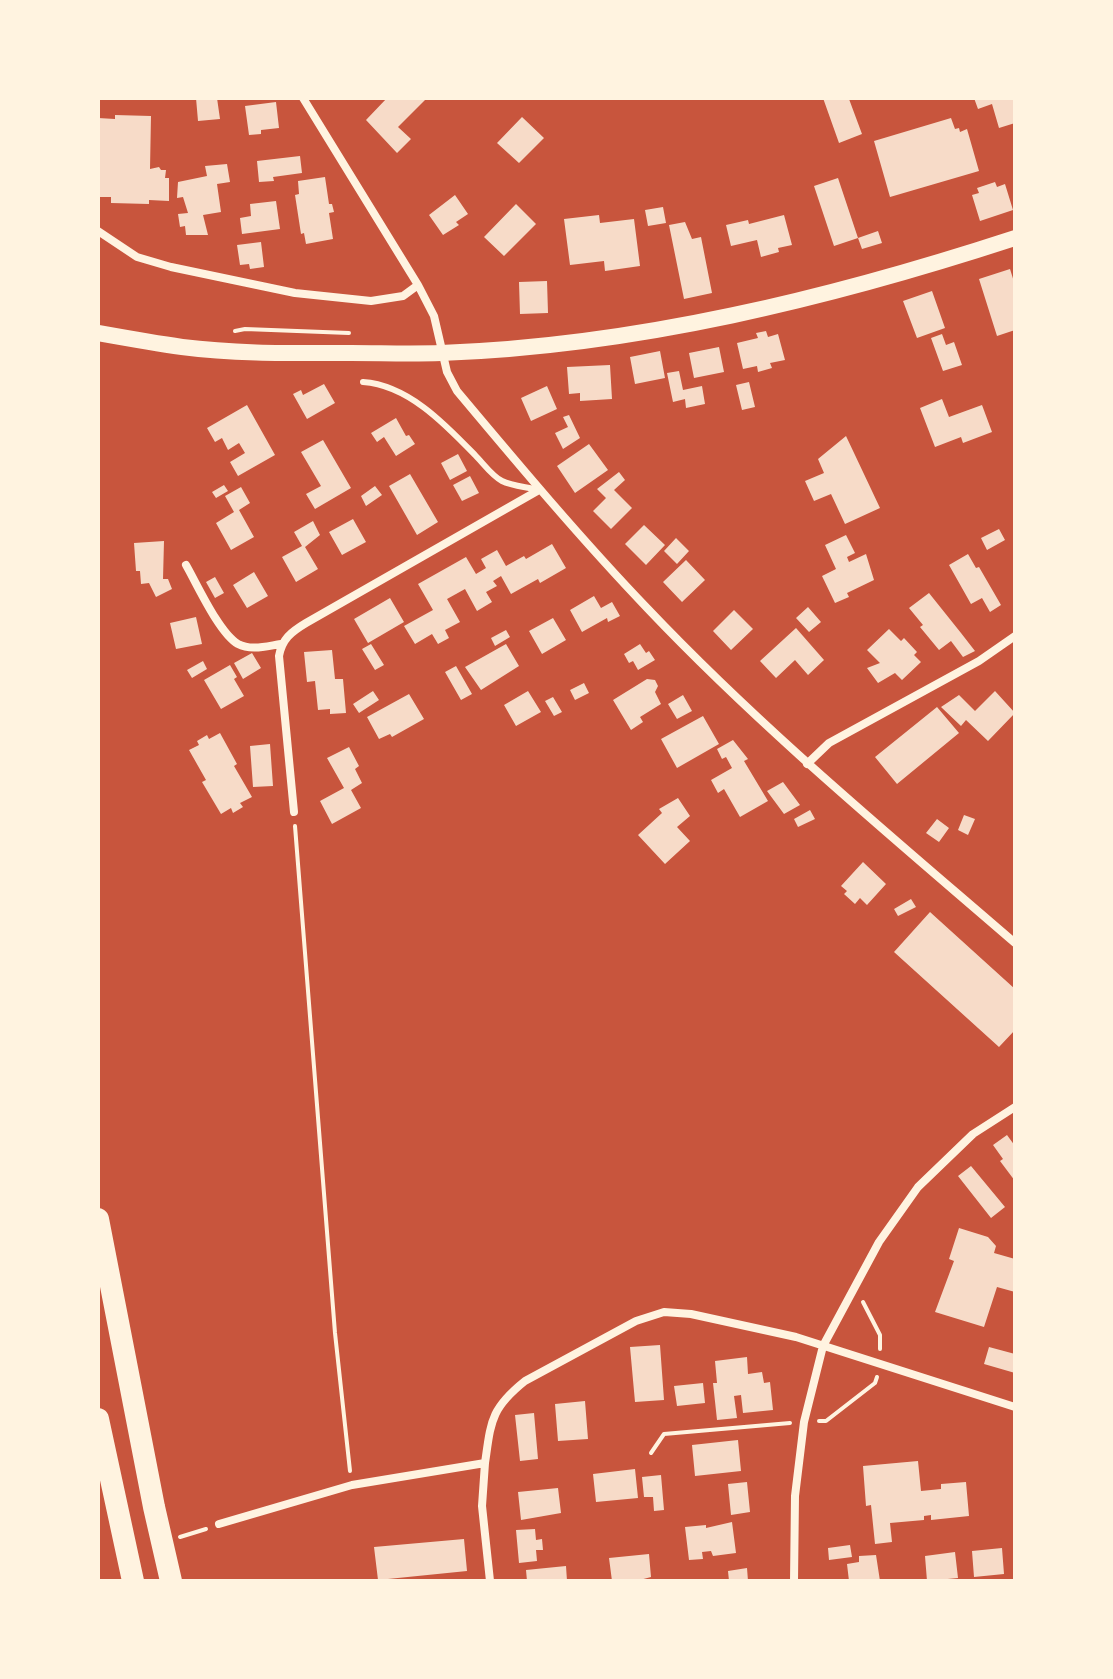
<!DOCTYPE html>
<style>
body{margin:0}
#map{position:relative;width:1113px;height:1679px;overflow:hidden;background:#c8553d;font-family:"Space Grotesk",sans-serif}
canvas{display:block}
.frame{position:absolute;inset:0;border:100px solid #fff3e0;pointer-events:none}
</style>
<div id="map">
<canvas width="1113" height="1679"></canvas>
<div class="frame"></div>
</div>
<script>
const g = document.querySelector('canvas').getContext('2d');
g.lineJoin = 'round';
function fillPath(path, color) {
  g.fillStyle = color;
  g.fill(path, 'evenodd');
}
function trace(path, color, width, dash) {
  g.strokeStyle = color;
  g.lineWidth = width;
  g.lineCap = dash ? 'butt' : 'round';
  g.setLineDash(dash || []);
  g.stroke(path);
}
fillPath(new Path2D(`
 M196 98H217L220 119 198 121Z
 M387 98H427L398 127 411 139 397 153 366 120Z
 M823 98 849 99 862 134 839 143Z
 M974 98H1015V123L999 128 992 104 978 109Z
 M276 102 279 128 261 130V134L249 135 245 106Z
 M115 115 151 116 150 169 159 167 161 170H166L165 178H169V201L149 200V204L111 203V197H98V118L115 119Z
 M522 117 544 138 519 163 497 143Z
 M951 118 955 129 959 128 960 132 967 129 979 171 890 197 874 141Z
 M300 156 302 173 273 177 274 181 259 182 257 161Z
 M227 164 230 182 217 184 221 212 203 215 208 235H186L185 226 180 227 178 214 188 213 183 197 177 198 178 182 207 176 205 166Z
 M325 177 329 204H332L334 212 329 213 333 239 306 244 304 233 301 234 295 195 299 194 298 181Z
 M838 178 858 238 834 246 814 186Z
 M995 182 997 187 1005 184 1013 210 980 221 972 195 979 193 977 188Z
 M455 195 468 214 456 222 459 225 443 235 429 215Z
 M276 201 280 229 242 234 240 218 251 216 250 204Z
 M516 204 536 224 504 256 484 237Z
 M663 207 666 223 648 226 645 210Z
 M599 215 600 223 634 219 640 266 605 271 604 261 570 265 564 219Z
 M784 215 792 245 778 248 779 252 761 257 757 240 731 246 726 225 748 220 749 224Z
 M685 222 692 239 701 237 712 293 684 299 669 225Z
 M878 231 882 243 862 249 858 238Z
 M261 242 264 267 250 269 249 264 240 265 237 245Z
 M1010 269 1015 285V330L997 336 979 279Z
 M547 281 548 313 520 314 519 282Z
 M932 291 945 328 917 338 903 301Z
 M766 331 768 337 778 334 785 360 770 363 772 368 758 372 757 366 743 369 737 343 758 338 756 333Z
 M942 334 946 345 954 342 962 365 943 371 931 338Z
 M719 347 724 372 694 378 689 353Z
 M660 351 665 378 635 384 630 357Z
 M610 365 612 399 580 401V393L569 394 567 367Z
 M679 371 683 390 702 386 705 404 686 408 685 399 673 402 667 373Z
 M749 382 755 407 742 410 736 385Z
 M324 384 335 403 307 419 293 394 301 390 303 395Z
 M547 386 557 409 531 421 521 398Z
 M942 399 949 417 982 405 992 432 963 443 961 437 935 447 920 408Z
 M247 405 275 455 238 476 230 462 245 453 239 443 228 450 222 438 215 442 207 428Z
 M569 415 580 438 563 449 555 433 568 427 563 417Z
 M396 418 406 436 409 435 415 444 396 456 384 437 377 442 371 433Z
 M846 436 880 508 845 524 831 494 814 501 805 481 824 473 818 459Z
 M323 440 351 488 315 509 306 494 321 486 301 452Z
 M589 444 608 470 575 493 557 466Z
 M458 454 467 471 450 480 441 463Z
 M619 472 625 480 614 490 632 508 611 529 593 511 606 498 597 489Z
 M410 474 438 522 417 535 389 486Z
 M470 476 479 493 462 501 453 485Z
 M224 485 228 491 216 498 212 492Z
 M375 486 382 495 366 506 361 496Z
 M241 487 250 503 239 510 254 537 231 550 216 523 234 512 225 496Z
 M353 519 366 542 342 555 329 532Z
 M313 521 320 535 305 547 318 569 296 582 282 557 302 546 294 532Z
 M644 525 665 545 646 565 625 544Z
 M999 529 1005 540 987 550 981 538Z
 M846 535 855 553 847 557 849 562 866 554 874 580 847 593 849 597 835 603 822 576 836 569 825 545Z
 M676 538 689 551 677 564 664 551Z
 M164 541 163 579H168L172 589 156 597 149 583 141 584 140 571H136L134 543Z
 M552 544 566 568 540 583 538 579 511 594 501 576 493 581 497 586 486 592 492 602 477 611 465 589 447 599 460 622 445 630 449 638 438 644 432 634 415 644 404 626 433 610 418 584 466 557 476 574 486 568 481 559 497 550 506 566 524 556 526 559Z
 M968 554 976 568 979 567 1001 605 990 612 982 598 971 604 949 565Z
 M686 560 705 580 682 602 663 582Z
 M254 572 268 596 247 608 233 585Z
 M215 577 224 593 215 598 206 582Z
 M929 593 961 633 975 651 963 657 951 641 939 650 920 627 923 625 909 608Z
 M594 596 601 608 612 602 620 616 608 622 607 618 582 632 570 610Z
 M390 598 404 622 368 643 354 619Z
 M808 607 821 622 809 632 796 618Z
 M734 610 753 629 731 650 713 631Z
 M196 617 202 644 176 649 170 623Z
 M553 618 566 640 542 654 529 631Z
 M796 628 824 660 808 675 795 660 776 678 760 661Z
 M889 629 901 641 904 638 917 652 914 655 921 662 902 680 895 673 878 683 867 668 880 663 867 650Z
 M506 630 510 637 495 646 491 638Z
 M371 644 384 665 375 670 362 649Z
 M506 644 519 666 481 690 465 667Z
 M640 644 646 653 649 651 655 660 638 670 633 661 629 663 624 654Z
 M332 650 335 679H343L346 713 330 714V709L318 710 315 681 307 682 304 652Z
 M252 653 261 668 243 679 234 663Z
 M203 661 207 669 192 678 187 670Z
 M230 665 237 677 234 679 244 696 221 709 204 680Z
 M456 666 472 694 461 700 445 672Z
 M647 679 655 680 658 686 655 692 661 704 640 717 643 722 631 730 613 700Z
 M584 683 589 693 575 700 570 690Z
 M373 691 379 700 359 713 353 704Z
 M528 691 541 712 516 726 504 705Z
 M995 691 1015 713 988 741 966 720 961 726 941 707 959 695 975 711Z
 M409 694 424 719 392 737 390 734 379 739 367 717Z
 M683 695 692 711 677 719 668 704Z
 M553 697 562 712 554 716 545 701Z
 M937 707 959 733 897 784 875 757Z
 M703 716 719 744 677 768 661 739Z
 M220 733 237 764 234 766 252 797 240 803 243 807 233 813 231 808 221 814 202 782 206 780 189 750 199 745 197 741 207 735 209 739Z
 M733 740 748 759 744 761 768 801 740 817 724 789 718 793 711 780 732 768 726 757 722 759 717 749Z
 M270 744 273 786 253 787 250 746Z
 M349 747 359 766 355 769 362 783 351 790 361 808 332 824 320 801 344 788 327 758Z
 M783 782 800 805 784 814 767 791Z
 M678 798 690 816 677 827 690 841 665 864 638 835 662 813 659 809Z
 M810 810 815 819 798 827 794 819Z
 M964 815 975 819 968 835 958 830Z
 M937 819 949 828 939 842 926 833Z
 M863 862 886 884 867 905 860 898 855 904 844 894 847 891 841 886Z
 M911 899 916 907 898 916 894 909Z
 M930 912 1015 989V1030L999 1047 894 952Z
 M1007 1135 1015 1146V1181L1000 1161 1003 1159 993 1145Z
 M971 1166 1005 1207 991 1218 958 1176Z
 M959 1228 988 1237 996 1246 994 1253 1015 1259V1292L997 1287 984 1327 935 1312 954 1261 949 1259Z
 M660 1345 664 1400 635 1402 630 1347Z
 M989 1347 1015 1354V1373L984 1364Z
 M747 1357 748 1374 762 1372 764 1383 770 1382 773 1410 743 1413 741 1395 734 1396 737 1418 717 1420 713 1383H717L715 1361Z
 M703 1383 705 1403 677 1406 674 1386Z
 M585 1401 588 1439 558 1441 555 1404Z
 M534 1413 538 1459 520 1461 515 1415Z
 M738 1440 741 1471 695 1476 692 1445Z
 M918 1461 921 1491 941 1489V1484L966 1482 969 1516 931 1520V1515L924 1516V1520L890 1523 892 1542 875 1544 871 1505 866 1506 863 1466Z
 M635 1469 638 1498 596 1502 593 1474Z
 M661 1475 664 1510 654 1511 653 1497H644L642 1477Z
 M747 1482 750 1512 731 1515 728 1484Z
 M558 1488 561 1513 521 1520 518 1492Z
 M732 1522 736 1553 713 1556 711 1551 702 1552 703 1559 689 1560 685 1527 706 1525V1528Z
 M535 1529 536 1540 542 1539 543 1550H536L537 1561 519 1563 516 1530Z
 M464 1539 467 1571 378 1580 374 1547Z
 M850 1545 852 1557 829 1560 828 1548Z
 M1002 1548 1004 1574 974 1577 972 1551Z
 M955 1552 958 1578 927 1581 925 1556Z
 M649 1554 651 1577 636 1581H612L609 1558Z
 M876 1555 880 1581H849L847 1564 859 1562V1556Z
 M566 1566 567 1581H527L526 1570Z
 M747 1568 748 1581H729L728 1571Z`), '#f7dbc8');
trace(new Path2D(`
 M235 331 245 329 349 333
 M295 826 335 1333 350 1471
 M863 1302 880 1335V1349
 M819 1421H826L875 1383 877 1377
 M651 1453 664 1434 790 1423
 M180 1537 206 1529`), '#fff3e0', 4);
trace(new Path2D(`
 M363 382C408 385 445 424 475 455 483 463 492 476 502 481 512 486 527 487 538 490`), '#fff3e0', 6);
trace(new Path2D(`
 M303 98 418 285 434 316 447 372 457 391C519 465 581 539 648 609 762 729 890 835 1015 943
 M98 231 137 257 171 267 295 293 371 301 403 296 418 285
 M186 565C197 584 219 633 238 644 251 651 267 646 281 644
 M807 764 829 743 979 661 1015 636
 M294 812 279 656C282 639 291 632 306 623L539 490
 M485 1463 482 1506 490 1581
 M219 1524 352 1485 485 1463C491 1422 490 1409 525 1381L636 1321 664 1312 691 1314 796 1337 1015 1407
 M794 1581 795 1496 804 1422 823 1346 879 1242 918 1187 973 1134 1015 1107`), '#fff3e0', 8);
trace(new Path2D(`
 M98 333C126 338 154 343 182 347 237 354 294 353 351 353 381 353 411 354 441 353 636 346 831 298 1015 238`), '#fff3e0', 16);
trace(new Path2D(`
 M98 1219 154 1507 171 1581
 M98 1419 133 1581`), '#fff3e0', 22);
</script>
